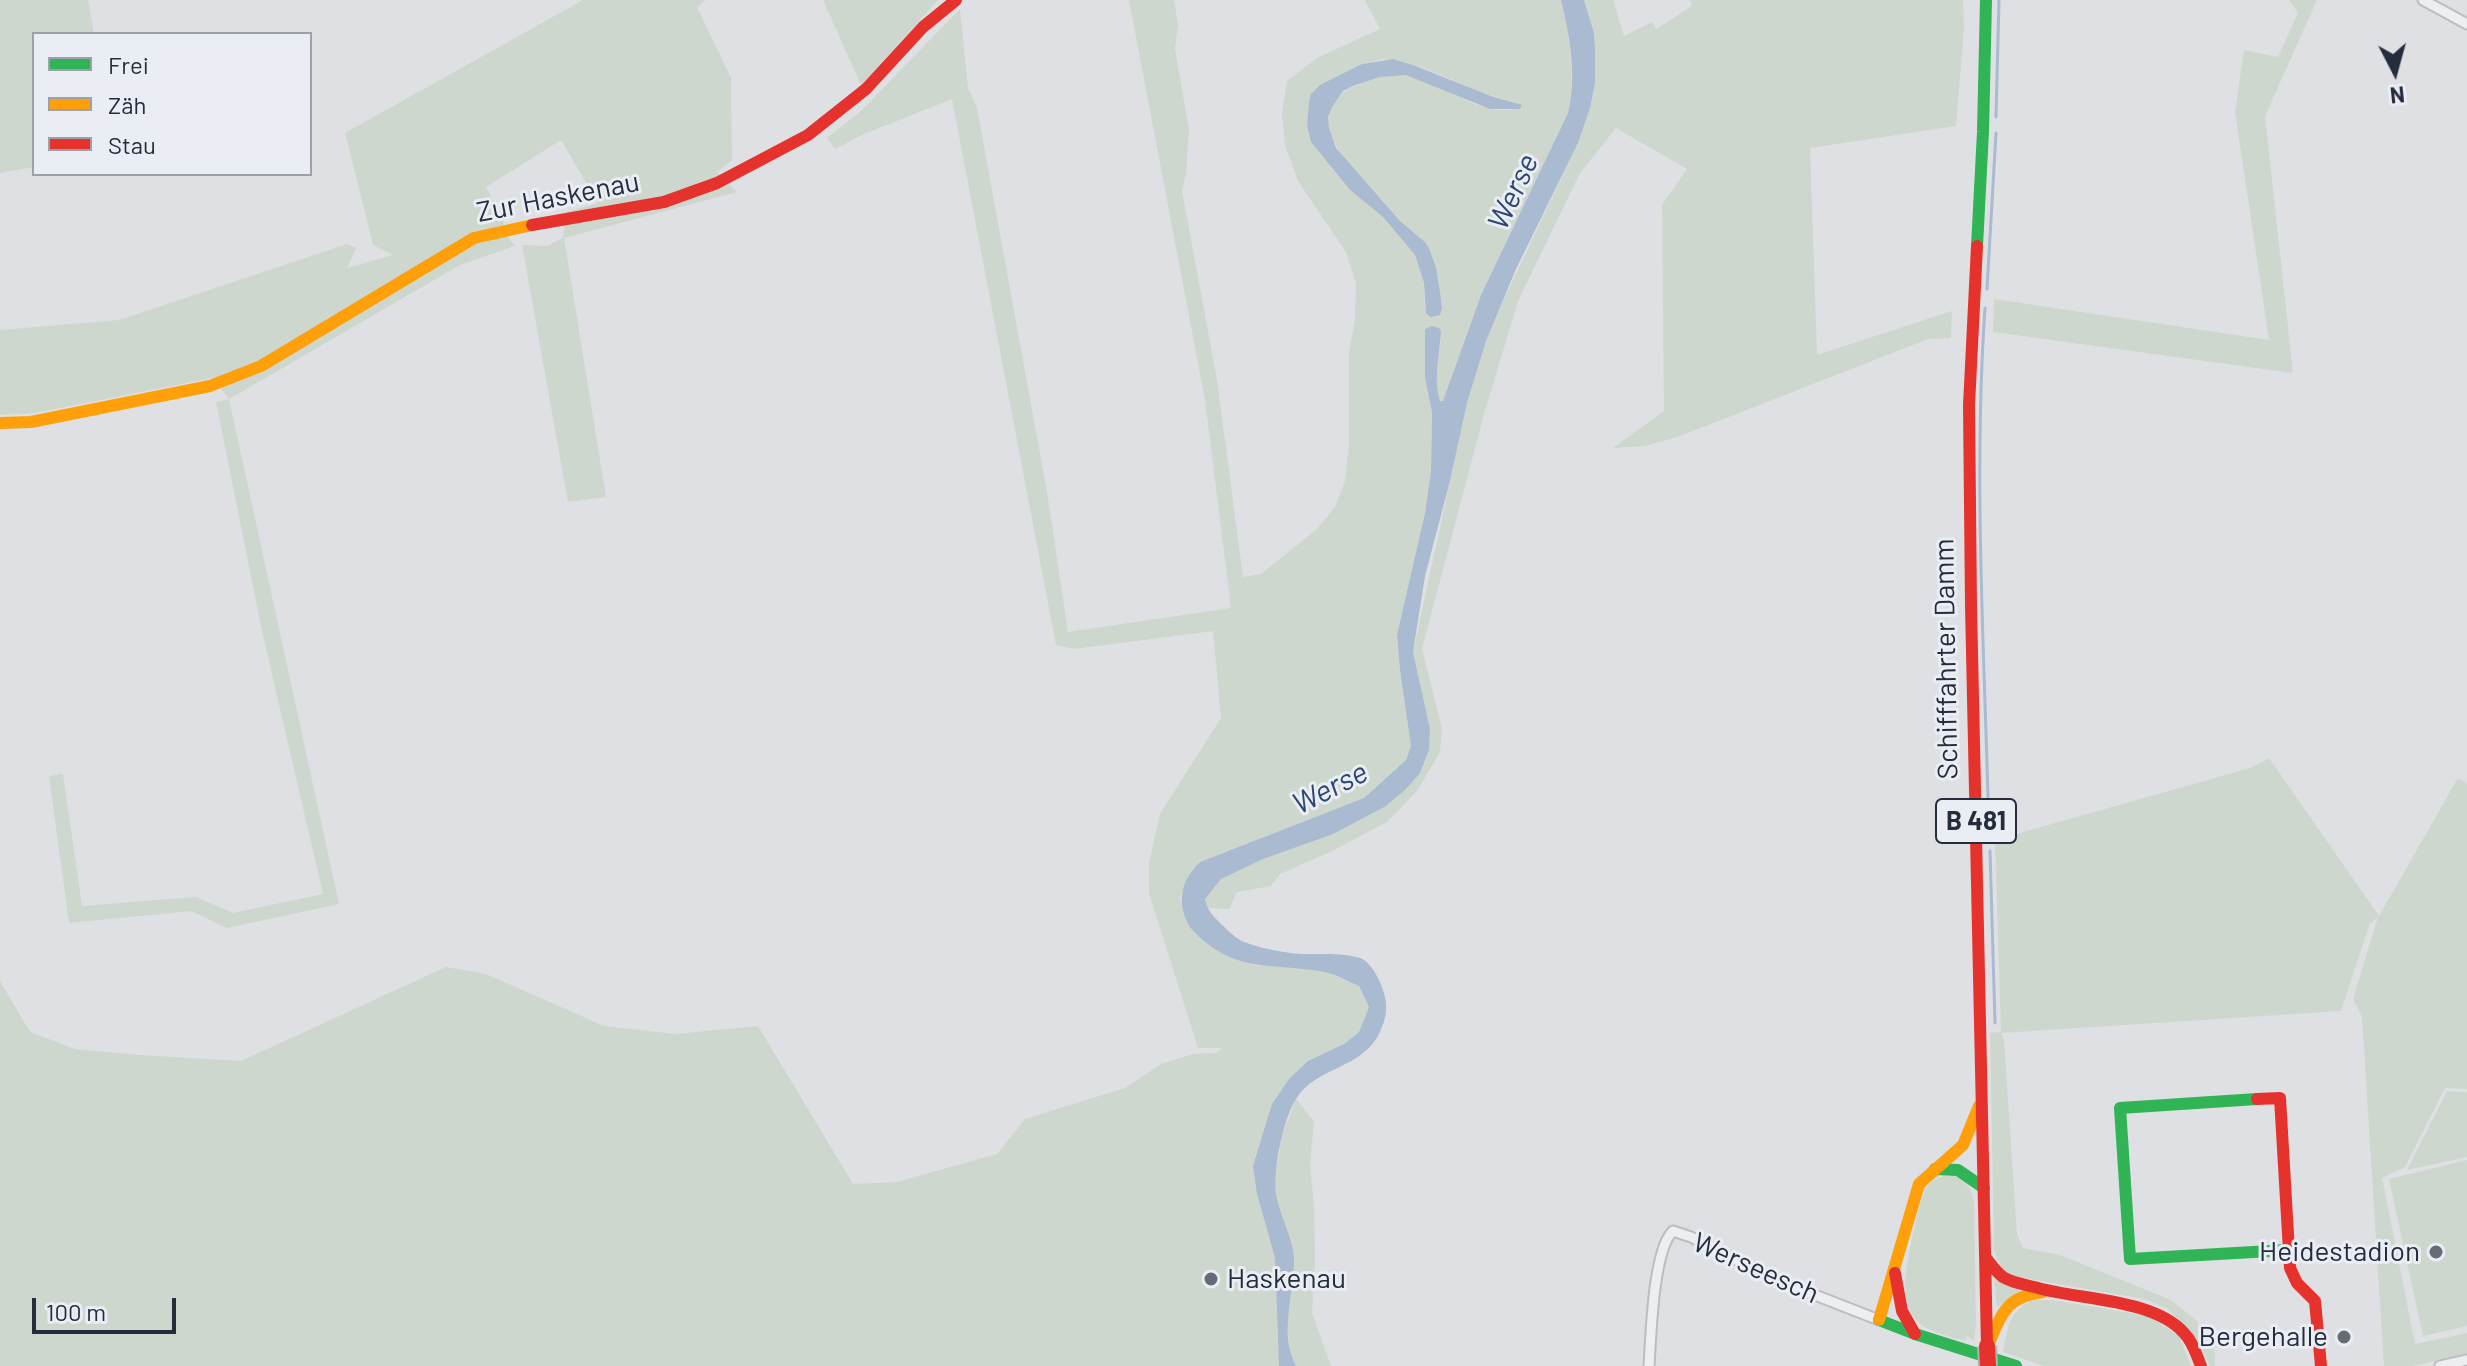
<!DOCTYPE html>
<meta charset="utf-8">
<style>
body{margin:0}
#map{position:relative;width:2467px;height:1366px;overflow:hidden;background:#dee0e3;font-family:Barlow,sans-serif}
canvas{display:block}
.legend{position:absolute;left:32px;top:32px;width:280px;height:144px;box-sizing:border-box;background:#eaeef4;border:2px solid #9ba0aa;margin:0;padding:10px 14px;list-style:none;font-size:24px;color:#252c3c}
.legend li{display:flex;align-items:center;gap:16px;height:40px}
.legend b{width:40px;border:2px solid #9ba0aa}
.north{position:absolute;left:2355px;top:32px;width:80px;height:80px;-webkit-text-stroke:6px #eaeef4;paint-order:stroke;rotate:174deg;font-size:22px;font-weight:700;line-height:32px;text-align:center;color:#252c3c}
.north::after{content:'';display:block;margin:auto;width:28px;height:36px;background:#252c3c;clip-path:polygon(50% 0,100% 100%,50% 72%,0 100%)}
.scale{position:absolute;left:32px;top:1298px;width:144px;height:36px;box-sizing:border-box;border:4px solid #252c3c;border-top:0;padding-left:10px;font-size:24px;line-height:28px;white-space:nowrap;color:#252c3c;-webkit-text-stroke:6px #eaeef4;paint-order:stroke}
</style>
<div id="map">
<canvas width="2467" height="1366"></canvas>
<ul class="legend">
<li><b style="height:10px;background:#30b455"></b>Frei</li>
<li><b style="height:10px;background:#ff9f0a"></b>Zäh</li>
<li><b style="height:10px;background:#e5322d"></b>Stau</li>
</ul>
<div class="north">N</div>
<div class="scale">100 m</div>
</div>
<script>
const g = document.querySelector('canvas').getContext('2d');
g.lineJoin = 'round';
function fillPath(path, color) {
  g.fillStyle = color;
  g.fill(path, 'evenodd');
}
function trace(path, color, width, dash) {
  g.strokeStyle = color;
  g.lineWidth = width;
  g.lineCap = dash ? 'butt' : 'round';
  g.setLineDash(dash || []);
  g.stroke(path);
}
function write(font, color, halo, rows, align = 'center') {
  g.font = font + ' Barlow,sans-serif';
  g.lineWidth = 6;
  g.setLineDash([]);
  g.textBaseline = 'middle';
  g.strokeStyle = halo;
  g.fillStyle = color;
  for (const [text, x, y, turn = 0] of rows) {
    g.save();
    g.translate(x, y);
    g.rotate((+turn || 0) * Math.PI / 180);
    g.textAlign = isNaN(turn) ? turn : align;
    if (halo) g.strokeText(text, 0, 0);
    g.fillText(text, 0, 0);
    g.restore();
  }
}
fillPath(new Path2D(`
 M0 0H88L94 34H34V167L0 173Z
 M583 0H706L697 7 731 78 732 160 717 172 737 192 564 238 606 497 568 502 522 245 547 246 563 238 566 212 598 203 561 140 486 187 506 228 500 227 515 246 460 265 229 399 212 378 35 413 0 415V330L119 320 347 244 356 248 347 268 393 255 373 245 345 133Z
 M823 0H938L861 85Z
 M1129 0H1174L1178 25 1175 49 1189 130 1186 173 1182 191 1217 380 1243 577 1261 574 1317 529 1335 507 1345 481 1349 445V352L1355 320 1356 283 1346 252 1298 181 1285 145 1282 113 1287 81 1317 58 1380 29 1365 0H1561C1570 38 1576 74 1568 113L1481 295 1443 401 1440 402C1432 380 1441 354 1441 331L1432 326 1425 329V377L1432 413 1431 471 1425 513 1397 635 1400 670 1411 746 1406 760 1364 798 1200 862 1190 872 1180 897 1185 919 1196 934 1256 965 1294 967 1329 973 1359 986 1369 1007 1359 1032 1344 1044 1308 1061 1257 1194 1275 1258 1279 1366H0V981L30 1032 75 1049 139 1055 241 1061 446 967 486 974 604 1026 676 1034 758 1026 853 1184 897 1182 997 1154 1025 1119 1125 1088 1161 1064 1193 1054 1216 1053 1222 1048H1198L1149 893V863L1160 814 1221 718 1213 631 1074 649 1056 645 952 99 864 134 835 149 827 138 861 111 960 9 968 88 977 108 1047 492 1068 632 1231 608 1205 400ZM1384 59C1420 62 1453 82 1487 94 1500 99 1511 99 1522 107 1486 121 1447 86 1414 76 1398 72 1381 76 1366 81 1288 109 1349 167 1383 201 1390 208 1395 217 1403 224 1410 231 1420 236 1426 244 1438 261 1439 287 1442 308L1425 309 1424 283 1415 255 1383 217 1350 190 1311 142 1307 126 1309 102 1362 64Z
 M1584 0H1613L1624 36 1652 22 1656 29 1692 6 1690 0H1963L1964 28 1956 126 1810 148 1817 355 1952 311 1951 338 1928 339 1680 436 1645 446 1613 448 1664 411 1662 205 1687 169 1616 128 1580 173 1518 301 1484 414 1422 649 1442 729 1440 752 1417 791 1387 822 1334 850 1280 874 1271 886 1237 892 1229 909 1207 908 1205 899 1221 879 1406 789 1420 773 1429 750 1430 729 1413 652 1467 403 1486 341 1503 301 1578 143 1590 108 1595 83 1594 33Z
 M2289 0H2317L2265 116 2293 373 1993 332 1994 299 2269 340 2235 112 2244 50 2278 57 2298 13Z
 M229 399 339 904 227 928 191 911 69 923 49 776 63 774 82 906 196 897 233 913 323 894 262 631 216 402Z
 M2269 758 2379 916 2458 778 2467 784V1089L2445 1088 2405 1167 2382 1178 2415 1344 2467 1333V1354L2413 1366H2384L2362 1017 2353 999 2378 917 2370 923 2341 1011 2001 1033 2004 1040 2017 1235 2023 1248 2060 1255 2171 1300 2197 1321 2215 1353V1366H2210L2198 1341 2168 1309 2144 1299 2012 1276 2002 1269 1994 1251 1990 1033 2001 1032 1995 840 2250 768Z
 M2447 1091 2467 1092V1157L2407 1170Z
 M1296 1099 1314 1121 1310 1166 1314 1206 1315 1259 1312 1313 1331 1366H1296L1290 1356 1274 1184 1282 1136Z
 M2467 1160V1326L2423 1336 2389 1179Z
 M1953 1175C1967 1181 1972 1189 1974 1204L1976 1323 1974 1341 1967 1336 1965 1341C1949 1336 1926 1332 1915 1319 1908 1311 1905 1295 1905 1284 1905 1269 1919 1199 1926 1188 1932 1178 1942 1176 1953 1175Z
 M1994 1278 2019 1290 2018 1293 1997 1307Z
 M2032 1300H2053L2149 1316 2179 1336 2191 1366H2044L2003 1352C2008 1327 2008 1313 2032 1300Z`), '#ced7ce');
fillPath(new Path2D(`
 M1561 0H1584L1594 33 1595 47V83L1590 108 1578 143 1516 269 1486 341 1467 403 1450 481 1425 576 1413 652 1430 729 1429 750 1420 773 1406 789 1386 806 1333 834 1263 859 1221 879 1205 899C1207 910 1214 917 1221 924 1227 929 1233 936 1240 940 1255 948 1293 955 1311 954 1326 954 1345 953 1360 958 1373 962 1385 990 1386 1003 1387 1013 1384 1023 1380 1032 1362 1070 1316 1066 1296 1099 1283 1119 1271 1176 1277 1199 1281 1218 1293 1239 1294 1258 1295 1293 1278 1333 1296 1366H1279L1275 1258 1257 1194 1253 1166 1272 1104 1289 1079 1308 1061 1344 1044 1359 1032 1369 1007 1359 986C1347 981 1336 974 1324 972 1277 963 1241 973 1203 940 1193 932 1185 923 1183 910 1179 891 1186 875 1200 862L1364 798 1406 760 1411 746 1400 670 1397 635 1425 513 1431 471 1432 413 1425 377V329L1432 326 1439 328 1441 331C1440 354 1433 379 1440 401H1443L1481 295 1568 113C1577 75 1570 37 1561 0Z
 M1393 59 1413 65 1491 96 1522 105 1520 109H1490L1406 75 1380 77 1355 85 1343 91 1332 107 1328 117 1329 128 1336 148 1401 222 1425 242 1429 248 1436 267 1440 292 1442 308 1440 315 1430 317 1426 313 1424 283 1415 255 1383 217 1350 190 1311 142 1307 126 1309 102 1311 94 1320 85 1362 64Z`), '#aabad0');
trace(new Path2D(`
 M1996 117 1999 0
 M1987 289 1996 133
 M1985 308C1973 483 1985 660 1989 835
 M1990 851 1995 1023`), '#aabad0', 3);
const street = new Path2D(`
 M2423 0 2467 24
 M1649 1366C1651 1336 1653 1250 1673 1231L1691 1237 1779 1281 1879 1320
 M2440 1366 2467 1360`);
trace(street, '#bbbdc0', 13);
trace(street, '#edeef0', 9);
trace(new Path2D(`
 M1977 246 1983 132 1986 0
 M2257 1099 2120 1108 2130 1259 2289 1250
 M1935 1169 1958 1170 1984 1188
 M1879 1320 1915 1334 2016 1366`), '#30b455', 12);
trace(new Path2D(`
 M0 423 31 422 210 386 261 366 474 238 532 225
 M1879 1320 1919 1184 1963 1145 1979 1106
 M1989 1343C2002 1313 2007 1296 2043 1292`), '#ff9f0a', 12);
trace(new Path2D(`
 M532 225 664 202 717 183 808 135 866 89 923 27 956 0
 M1971 605 1969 405 1977 246
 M1971 605 1987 1346
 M2257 1099 2280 1098 2290 1268 2297 1283 2315 1301 2321 1366
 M1986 1258C1991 1264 1996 1272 2003 1277 2012 1283 2027 1285 2038 1288 2081 1300 2154 1299 2184 1333 2193 1342 2196 1354 2201 1366
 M1895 1273 1902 1311 1915 1334`), '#e5322d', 12);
const jamBridge = new Path2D(`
 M1987 1346 1988 1366`);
trace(jamBridge, '#b0b3b8', 20, []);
trace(jamBridge, '#e5322d', 16);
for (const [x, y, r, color] of [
 [2436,1252,8,"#666b76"],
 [1211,1279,8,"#666b76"],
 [2344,1337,8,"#666b76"]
]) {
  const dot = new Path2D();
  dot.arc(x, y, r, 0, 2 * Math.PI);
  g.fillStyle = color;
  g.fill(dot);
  trace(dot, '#eaeef4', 3);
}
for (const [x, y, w] of [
 [1976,821,80]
]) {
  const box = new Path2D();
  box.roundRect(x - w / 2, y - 22, w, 44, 6);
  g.fillStyle = '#eaeef4';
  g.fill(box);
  trace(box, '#252c3c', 2);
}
write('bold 26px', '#252c3c', null, [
 ["B 481",1976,821]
]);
write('28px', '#252c3c', '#eaeef4', [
 ["Zur Haskenau",558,197,-11],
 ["Schifffahrter Damm",1946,659,-91],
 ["Werseesch",1756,1268,24]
]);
write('28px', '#252c3c', '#eaeef4', [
 ["Heidestadion",2420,1252],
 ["Haskenau",1227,1279,"left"],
 ["Bergehalle",2328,1337]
], 'right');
write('italic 30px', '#2e4771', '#eaeef4', [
 ["Werse",1513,192,-65],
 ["Werse",1330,788,-27]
]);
</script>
